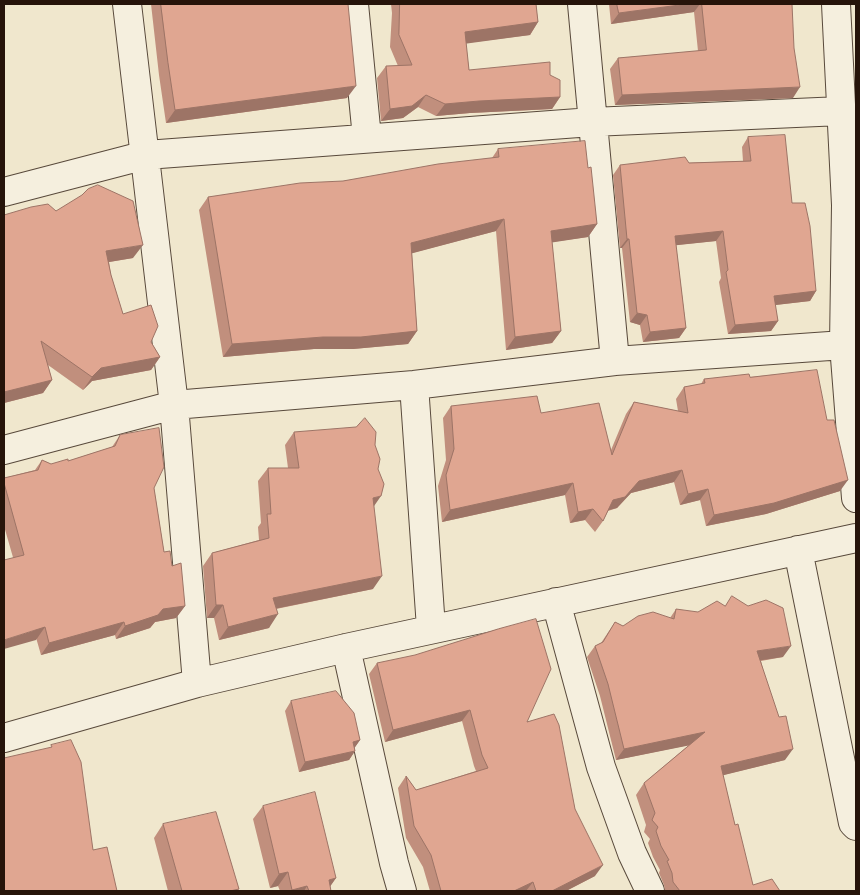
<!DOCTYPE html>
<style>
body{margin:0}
#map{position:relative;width:860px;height:895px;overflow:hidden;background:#f0e7cd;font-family:"Gentium Book Plus",serif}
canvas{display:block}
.frame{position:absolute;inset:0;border:5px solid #26140a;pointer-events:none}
</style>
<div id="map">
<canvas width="860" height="895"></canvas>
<div class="frame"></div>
</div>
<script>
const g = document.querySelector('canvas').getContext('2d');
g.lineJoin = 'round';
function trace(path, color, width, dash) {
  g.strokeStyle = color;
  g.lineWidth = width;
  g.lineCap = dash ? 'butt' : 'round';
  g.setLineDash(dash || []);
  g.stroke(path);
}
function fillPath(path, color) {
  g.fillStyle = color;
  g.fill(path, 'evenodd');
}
const minor = new Path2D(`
 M127 4 174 405 197 683
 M354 4 367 138
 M582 4 615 361
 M836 4 846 205 844 345 856 498
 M4 192 146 155 592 122 841 111
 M414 385 431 628
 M4 450 174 405 414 385 615 361 844 345
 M798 550 853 823 856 826
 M556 602 601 767 632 853 650 891
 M346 648 394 863 402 891
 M4 738 197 683 346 648 856 538`);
trace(minor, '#58493b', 30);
trace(minor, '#f5efde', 28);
fillPath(new Path2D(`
 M151 4H348L347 98 166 123 159 75Z
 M391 4H536L538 22 530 35 466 43 469 70 550 75 560 97 552 109 470 113 436 116 418 107 403 118 381 121 377 78 386 66H398L390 47 392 13Z
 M609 4H792L793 98 615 105 610 69 618 58 698 51 694 12 611 24Z
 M748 137 792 203 816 291 810 301 775 305 778 321 771 331 728 334 719 282 721 278 716 241 676 245 686 328 679 338 643 342 640 325 630 322 622 248H620L613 175 620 165 743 161 742 147Z
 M498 149 588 168 597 224 588 237 552 242 561 331 552 343 506 350 496 231 412 253 417 331 408 344 353 349H314L223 357 199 210 208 197 343 181 492 158Z
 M56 211 133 258 109 262 111 275 123 314 151 342 160 357 151 370 92 381 83 390 48 365 52 380 43 393 4 403V215Z
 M750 377 840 491 766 514 706 526 700 500 680 505 674 482 631 493 617 508 608 511 603 521 595 532 585 520 570 523 565 495 442 522 438 486 446 460 443 418 451 406 541 413 611 450 626 414 634 402 678 411 676 399 684 387 701 384 704 379Z
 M294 432 375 445 378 469 374 506 373 589 276 609 269 628 219 640 214 618H207L203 566 212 553 259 540 258 527 261 523 258 481 268 468H288L285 445Z
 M120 435 154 488 164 552 172 566 185 606 176 618 155 622 150 628 116 639 115 635 41 655 4 526V478L35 470 42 460 51 464 68 461 112 447Z
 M676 609 783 657 761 661 785 760 723 775 735 825 753 885 780 891H665L664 885 659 873 660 870 653 857 648 843 650 839 644 832 646 825 636 795 644 783 689 745 616 760 600 696 587 657 595 646 601 643 615 622 623 626 670 618Z
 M377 663 527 722 575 809 595 876 566 891H430L423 867 406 838 398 788 406 776 416 790 476 771 474 766 462 721 385 742 369 674Z
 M291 701 360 740 355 747V751L349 760 299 772 285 711Z
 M263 806 336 878 330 886 331 891H280L278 886 270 888 253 819Z
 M163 824 239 889 237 891H168L154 838Z`), '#c18f7d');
fillPath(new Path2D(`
 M687 4H700L694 12 611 24 619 13Z
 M538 22 530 35 456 45 465 32Z
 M356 86 347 98 166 123 175 110Z
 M800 87 793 98 615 105 622 95Z
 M426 95 418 107 403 118 381 121 390 109Z
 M560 97 552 109 470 113 436 116 445 104 479 101Z
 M504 219 496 231 402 256 411 243Z
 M597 224 588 237 542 244 551 231Z
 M723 231 716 241 669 246 675 236Z
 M627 239H629L622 248H620Z
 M143 245 133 258 97 264 106 251Z
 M816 291 810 301 767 306 774 296Z
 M637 313 647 315 640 325 630 322Z
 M778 321 771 331 728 334 735 325Z
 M686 328 679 338 643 342 650 332Z
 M417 331 408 344 353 349H314L223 357 232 344 323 337Z
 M561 331 552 343 506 350 515 337Z
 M160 357 151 370 92 381 83 390 92 377 101 368Z
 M52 380 43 393 4 403V392Z
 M682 470 674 482 631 493 617 508 605 511 613 500 639 481Z
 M848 480 840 491 766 514 706 526 714 515Z
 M573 483 565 495 442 522 450 510Z
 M708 489 700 500 680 505 688 494Z
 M381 496 372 509 373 498Z
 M593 509 585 520 570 523 578 512Z
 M382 576 373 589 264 611 273 598Z
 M216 605H223L214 618H207Z
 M185 606 176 618 155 622 150 628 116 639 125 626 163 609Z
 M278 614 269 628 219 640 228 627Z
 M124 622 115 635 41 655 49 643Z
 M45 627 36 640 4 649V640Z
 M791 646 783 657 749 662 757 651Z
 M470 710 462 721 385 742 393 730Z
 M705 732 696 744 616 760 624 749Z
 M360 740 353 750V742Z
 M793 749 785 760 712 778 721 766Z
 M355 751 349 760 299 772 305 762Z
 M603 865 595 876 566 891H552Z
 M288 872 278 886 270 888 279 874Z
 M336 878 327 891 329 880Z
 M533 882 526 891H514Z
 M307 886 304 891H291L292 890Z`), '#9d7466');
const building = new Path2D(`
 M161 4H348L356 86 175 110 168 63Z
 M400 4H536L538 22 465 32 469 70 550 62V75L560 80V97L479 101 445 104 426 95 412 106 390 109 386 66 412 65 399 35Z
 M617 4H687L619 13Z
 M702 4H792L794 48 800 87 622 95 618 58 706 50Z
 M785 135 792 203H805L810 226 816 291 774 296 778 321 735 325 726 272 728 270 723 231 675 236 686 328 650 332 647 315 637 313 629 239H627L620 165 685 157 689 163 751 161 748 137Z
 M585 141 588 168 591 167 597 224 551 231 561 331 515 337 504 219 411 243 417 331 361 337H323L232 344 208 197 300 183 343 181 438 164 499 157 498 149Z
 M98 185 133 201 143 245 106 251 111 275 123 314 151 305 158 326 151 342 160 357 101 368 92 377 41 341 52 380 4 392V215L31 207 48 204 56 211 82 195 88 189Z
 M817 370 827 420H834L848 480 774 503 714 515 708 489 688 494 682 470 639 481 625 497 613 500 603 521 593 509 578 512 573 483 450 510 446 475 454 449 451 406 537 396 541 413 599 403 612 455 634 402 688 413 684 387 705 383 704 379 749 374 750 377Z
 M365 418 376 432 375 445 380 459 378 469 384 484 381 496 373 498 382 576 273 598 278 614 228 627 223 605H216L212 553 269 538 267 514H271L268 468H299L294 432 356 427Z
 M159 428 164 467 154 488 164 552 170 551 172 566 181 563 185 606 163 609 158 615 125 626 124 622 49 643 45 627 4 640V560L24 555 4 483V478L38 470 42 460 51 464 68 459V461L115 446 120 435Z
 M732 596 748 606 766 600 783 608 791 646 757 651 779 717 786 716 793 749 721 766 735 825 738 824 753 885 772 879 780 891H680L673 882 672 873 667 861 669 860 661 846 656 831 658 827 652 820 655 813 644 783 705 732 624 749 608 684 595 646 603 642 615 622 623 626 638 616 653 612 674 619 676 609 698 612 717 601 725 606Z
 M536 619 551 669 527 722 554 714 559 725 575 809 603 865 552 891H536L533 882 514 891H441L431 855 414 826 406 776 416 790 488 768 482 755 470 710 393 730 377 663 415 655 498 629Z
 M336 691 354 713 360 740 353 742 355 751 305 762 291 701Z
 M71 740 81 762 93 850 107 847 117 891H4V758L52 747 51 745Z
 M315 792 336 878 329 880 331 891H309L307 886 292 890 288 872 279 874 263 806Z
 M216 812 239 889 230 891H182L163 824Z`);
fillPath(building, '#e0a691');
trace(building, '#9d7466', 1);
</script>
